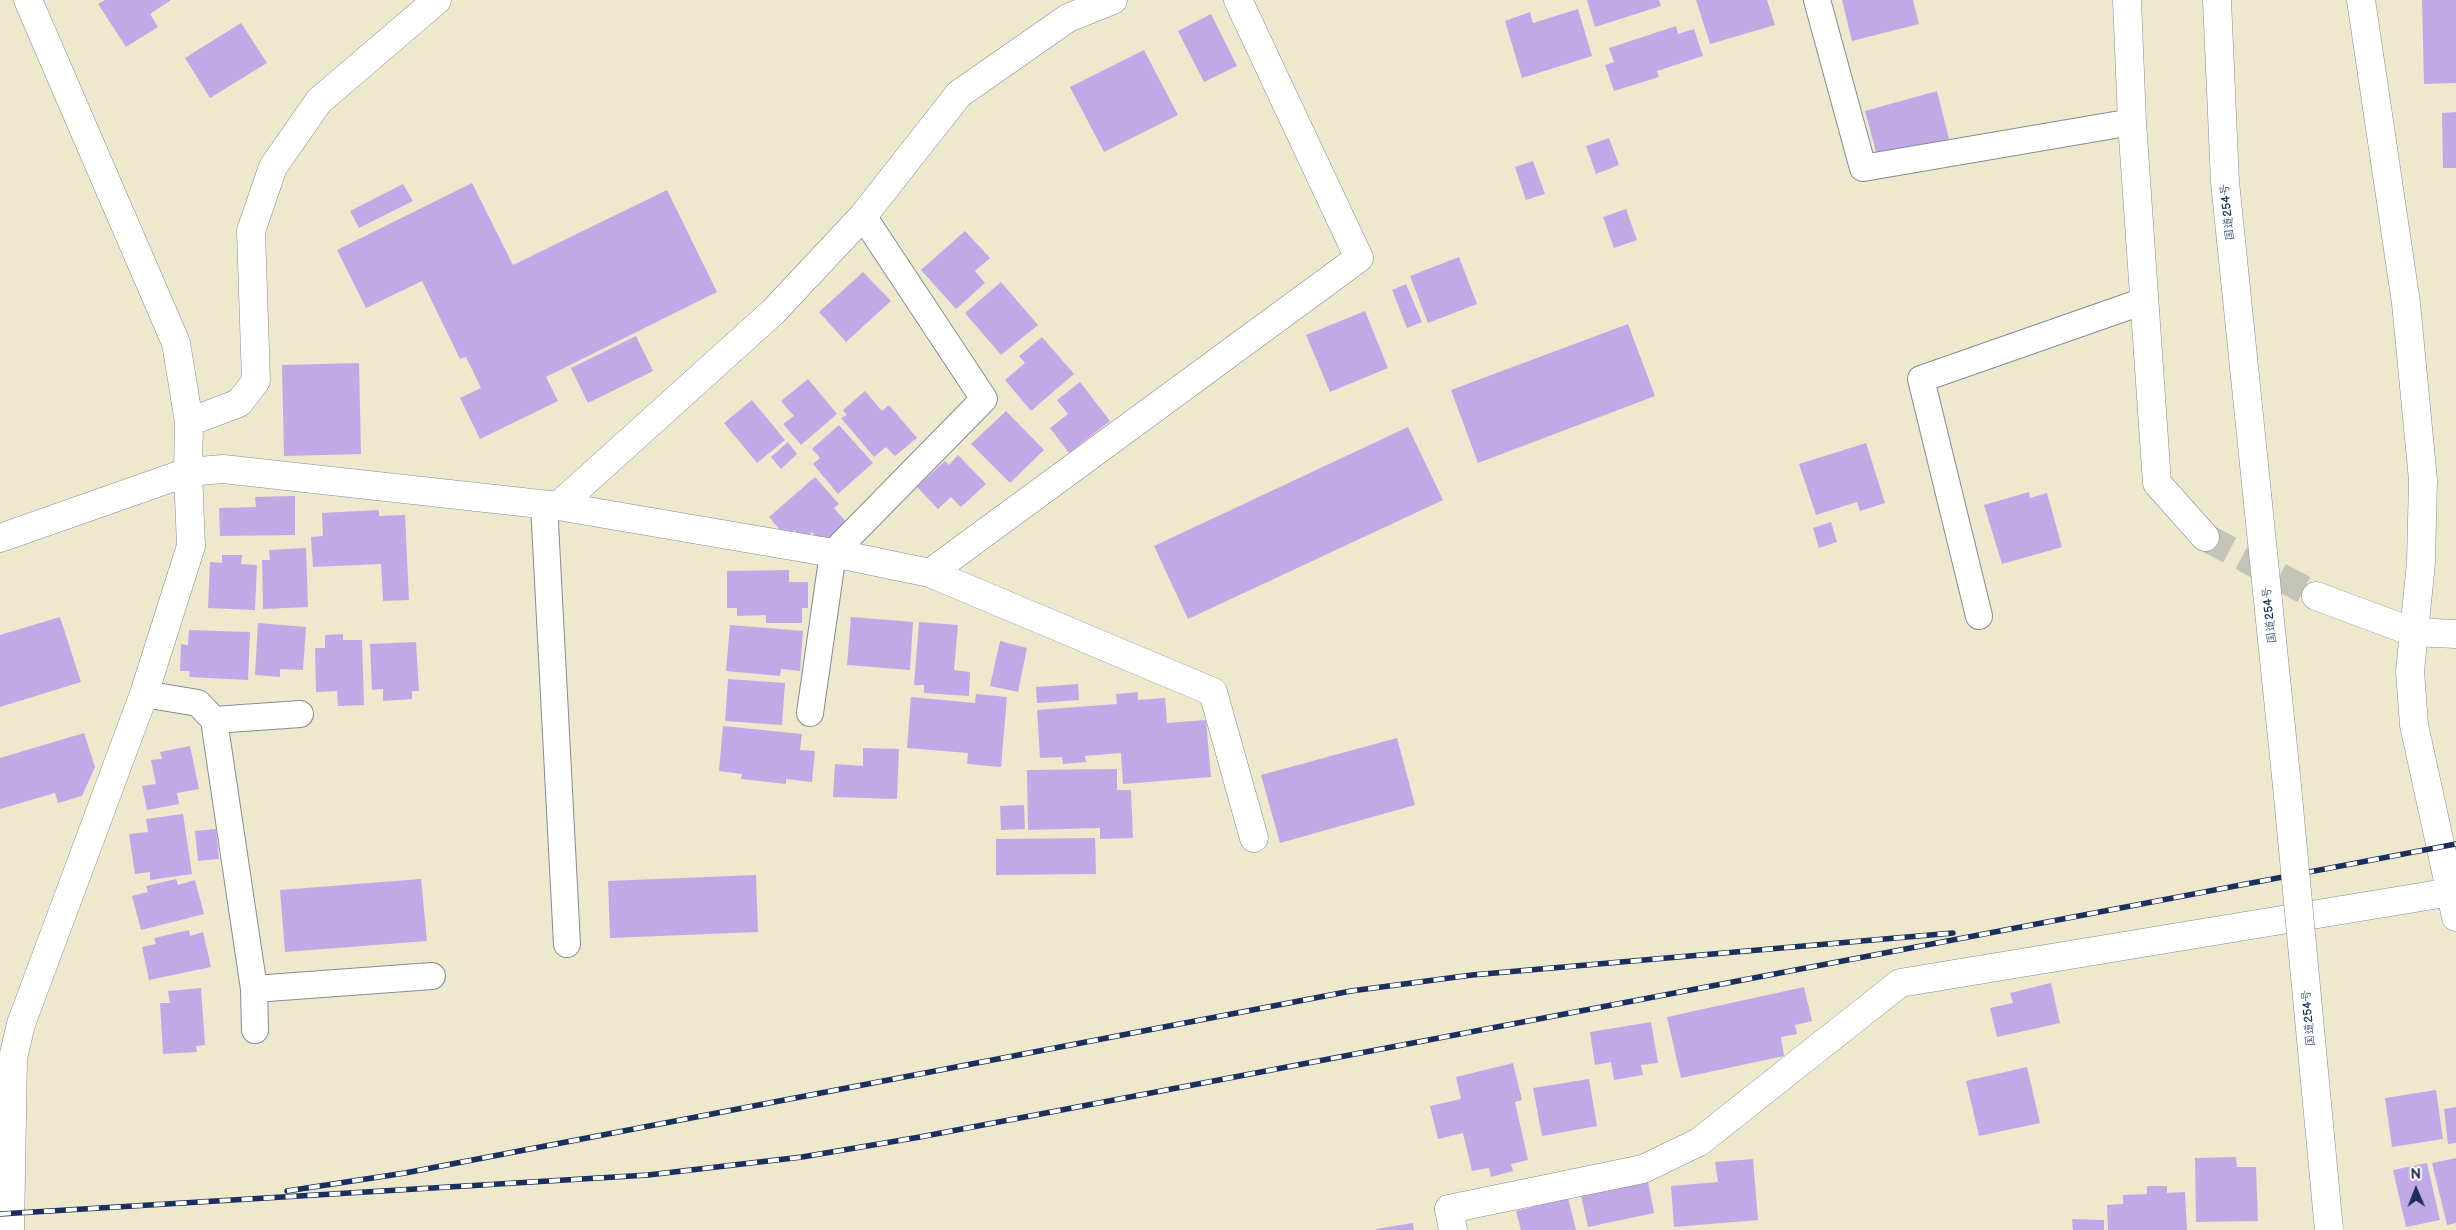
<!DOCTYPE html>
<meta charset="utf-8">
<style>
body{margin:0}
#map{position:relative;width:2456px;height:1230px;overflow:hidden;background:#eee8cd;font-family:"Balsamiq Sans",sans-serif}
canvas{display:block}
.north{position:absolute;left:2391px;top:1165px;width:50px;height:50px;-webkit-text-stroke:4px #fff;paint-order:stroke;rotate:359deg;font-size:14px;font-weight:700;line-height:20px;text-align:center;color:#1b2f5e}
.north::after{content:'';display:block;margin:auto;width:18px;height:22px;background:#1b2f5e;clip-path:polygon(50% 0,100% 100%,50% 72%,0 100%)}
</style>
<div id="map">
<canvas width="2456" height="1230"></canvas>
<div class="north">N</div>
</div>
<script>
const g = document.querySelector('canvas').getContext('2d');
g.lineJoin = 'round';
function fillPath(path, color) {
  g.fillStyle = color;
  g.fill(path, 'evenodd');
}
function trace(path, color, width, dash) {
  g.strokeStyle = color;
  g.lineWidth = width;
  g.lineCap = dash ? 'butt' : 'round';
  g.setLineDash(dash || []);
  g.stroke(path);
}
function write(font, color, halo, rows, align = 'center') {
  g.font = font + ' "Balsamiq Sans","Klee One",sans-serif';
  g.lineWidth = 5;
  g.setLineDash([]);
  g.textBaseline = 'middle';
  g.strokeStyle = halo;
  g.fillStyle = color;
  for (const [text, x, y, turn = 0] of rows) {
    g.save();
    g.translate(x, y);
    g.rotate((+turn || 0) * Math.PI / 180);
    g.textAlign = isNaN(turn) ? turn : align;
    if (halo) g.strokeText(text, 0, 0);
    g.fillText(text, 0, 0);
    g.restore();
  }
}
fillPath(new Path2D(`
 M105 0H171L150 14 158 27 126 47 98 4Z
 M1587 0H1659L1661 6 1595 27Z
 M1696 0H1767L1775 25 1710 44Z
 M1842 0H1913L1919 24 1852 41Z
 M2422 0H2456V83L2424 84Z
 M1578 9 1592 56 1522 78 1505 21 1530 12 1533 23Z
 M1211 14 1237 66 1204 82 1178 31Z
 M241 23 267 63 210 98 185 58Z
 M1676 26 1678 34 1694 29 1703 56 1657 71 1659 77 1614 91 1605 65 1614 62 1609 48Z
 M1144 50 1178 115 1104 152 1070 87Z
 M1937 91 1949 139 1878 159 1865 111Z
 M2456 112V168H2443L2442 113Z
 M1609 138 1619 165 1596 174 1586 146Z
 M1533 161 1545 194 1526 200 1515 167Z
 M472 183 513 265 667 190 717 292 546 377 558 401 480 439 460 398 481 388 466 357 460 359 422 281 366 308 337 250Z
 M403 184 413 201 359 228 350 211Z
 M1626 209 1637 240 1614 248 1603 217Z
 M965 231 990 258 975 271 985 283 956 309 921 270Z
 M1459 257 1477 304 1428 323 1410 276Z
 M863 272 891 301 846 342 819 312Z
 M1001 282 1038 325 1001 355 965 313Z
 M1406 284 1422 322 1407 328 1392 290Z
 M1365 311 1388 368 1330 392 1306 335Z
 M1628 324 1655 396 1478 463 1451 390Z
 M636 336 653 371 588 403 571 368Z
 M1042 337 1074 374 1031 411 1005 380 1025 363 1019 356Z
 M359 363 361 454 284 456 282 365Z
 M808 379 837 414 801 445 783 424 794 416 781 401Z
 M1080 382 1110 421 1069 453 1050 428 1068 414 1057 400Z
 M865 391 882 411 889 405 917 438 895 456 886 447 874 457 841 418 847 415 843 410Z
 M752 400 785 440 757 463 724 423Z
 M1006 411 1044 450 1010 483 971 444Z
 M839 425 873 463 838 494 813 464 820 458 812 449Z
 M1408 427 1443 500 1188 619 1154 546Z
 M788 442 797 454 781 469 771 457Z
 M1866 443 1885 503 1860 511 1857 502 1816 515 1799 464Z
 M958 455 986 484 961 507 951 497 938 509 917 487 945 461 949 465Z
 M815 477 839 504 834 508 847 523 822 545 812 532 803 540 794 530 786 537 769 517Z
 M2029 492 2030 498 2047 493 2062 547 2002 564 1984 505Z
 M295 496V535L220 536 219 508 256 507 255 497Z
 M379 510V516L405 515 409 600 383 601 381 564 313 567 311 537 323 536 322 513Z
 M1831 522 1837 542 1819 548 1813 528Z
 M306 548 308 607 263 609 262 560H270L269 550Z
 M222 555H242L241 564 257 565 255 610 208 608 210 562 222 563Z
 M789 570V582H808V608H802V623H766V615L737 616V608H727V571Z
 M60 617 81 682 0 707V635Z
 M851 617 913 622 910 670 847 665Z
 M919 622 958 625 954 670 970 672 969 696 924 693V685H914Z
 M258 623 306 627 303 670 280 669V677L255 675Z
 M730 625 803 631 800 671 781 669 780 676 726 671Z
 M189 630 250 632 248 680 189 677 190 671H180L181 644 188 645Z
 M343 634V640H362L364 705 338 706 337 691 316 692 315 648H325V635Z
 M1000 641 1027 648 1018 692 990 686Z
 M416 642 419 691H412V699L383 701V689L372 690 370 644Z
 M728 679 785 683 782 725 725 721Z
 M1078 684 1079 700 1037 703 1036 687Z
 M1138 692V700L1165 698 1167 723 1206 720 1211 777 1123 784 1121 753 1085 756 1086 762 1063 764 1062 757 1040 758 1037 710 1117 704 1116 694Z
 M976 694 1007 697 1001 767 967 764 968 753 907 748 911 697 975 703Z
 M723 726 802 734 800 750 815 751 812 782 786 779V784L741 779 742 774 719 771Z
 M84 733 95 767 82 796 58 803 55 793 0 809V758Z
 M1397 738 1415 805 1280 843 1261 775Z
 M190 746 199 789 177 793 179 804 147 810 142 786 156 784 151 760 162 759 160 752Z
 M863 748 899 749 897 799 833 797 835 764 863 766Z
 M1117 769V790H1131L1133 838 1100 839V828L1028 830 1027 770Z
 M1024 805 1025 829 1001 830 1000 806Z
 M183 814 192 874 150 880V872L135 874 129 834 148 832 146 819Z
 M216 829 219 859 198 861 195 831Z
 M1095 838 1096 874 996 875V839Z
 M756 875 758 932 610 938 608 881Z
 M176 879 178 885 195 880 204 914 141 930 132 896 148 892 146 886Z
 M421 879 427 941 285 952 280 890Z
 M189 930 190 936 203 932 211 967 149 980 142 947 156 944 154 938Z
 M2051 983 2060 1023 1997 1037 1990 1008 2013 1003 2010 993Z
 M1804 987 1812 1021 1795 1025 1797 1034 1781 1037 1784 1056 1681 1078 1667 1017Z
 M201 988 205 1045 196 1046 197 1052 163 1054 160 1003H170L168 991Z
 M1651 1022 1658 1063 1641 1065 1643 1075 1614 1080 1611 1062 1595 1065 1590 1032Z
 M1513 1063 1522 1100 1515 1102 1528 1160 1511 1164 1513 1171 1491 1177 1489 1168 1472 1171 1463 1133 1438 1139 1430 1106 1461 1099 1456 1077Z
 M2027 1067 2040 1123 1979 1136 1966 1081Z
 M1589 1079 1597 1126 1542 1136 1533 1088Z
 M2436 1090 2443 1139 2392 1147 2385 1098Z
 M2456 1107V1143L2448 1144 2444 1109Z
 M2236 1157 2237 1167H2256L2258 1221 2196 1222 2195 1158Z
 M2456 1158V1223L2447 1225 2432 1163Z
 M1753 1159 1758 1220 1674 1227 1671 1186 1718 1182 1715 1162Z
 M2427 1163 2440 1220 2406 1227 2393 1170Z
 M1647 1176 1654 1213 1588 1227 1580 1191Z
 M2147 1186H2167V1193L2185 1192 2187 1230H2108L2107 1205 2123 1204V1195L2147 1194Z
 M1568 1198 1576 1230H1521L1516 1211Z
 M2072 1219 2104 1220V1230H2073Z
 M1413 1223 1414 1230H1376V1229Z`), '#c1a9e8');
trace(new Path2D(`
 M2205 537 2316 596`), '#c4c3b7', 28, [28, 14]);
const lane = new Path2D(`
 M1817 0 1863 168 2132 122
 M544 504 567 944
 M1979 616 1921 379 2144 301
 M144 694 198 703 214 720 254 989 255 1030
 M810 713 833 553 984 399 863 216
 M214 720 300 714
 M254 989 432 976`);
const street = new Path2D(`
 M2127 0 2132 122 2157 483 2205 537
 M2361 0 2406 303 2423 480 2421 563 2410 671 2414 725 2456 917
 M189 422 239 403 256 381 251 231 273 167 319 101 437 0
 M558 506 833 553 930 573 1359 258 1238 0
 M0 538 188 472 223 469 558 506 773 312 863 216 959 94 1068 18 1113 0
 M930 573 1213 692 1254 838
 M2316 596 2413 632 2456 634
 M1449 1209 1643 1169 1699 1142 1900 983 2451 892
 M10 1230 13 1058 21 1024 144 694 191 546 188 472 189 422 176 343 28 0`);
const secondary = new Path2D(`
 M1449 1209 1453 1230`);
const highway = new Path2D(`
 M2217 0 2225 182 2287 786`);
trace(lane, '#848c96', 28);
trace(street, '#848c96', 29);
trace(secondary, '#848c96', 29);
trace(highway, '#848c96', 29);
trace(lane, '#fff', 26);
trace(street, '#fff', 28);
trace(secondary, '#fff', 28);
trace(highway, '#fff', 28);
const rail = new Path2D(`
 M287 1191 405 1173 1351 991 1472 975 1953 933
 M0 1214 648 1175 802 1157 920 1137 2456 844`);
trace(rail, '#1b2f5e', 5.5);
trace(rail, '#fff', 4, [11]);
const highwayBridge = new Path2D(`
 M2287 786 2329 1230`);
trace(highwayBridge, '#848c96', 29, []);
trace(highwayBridge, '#fff', 28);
write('12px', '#1b2f5e', '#fff', [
 ["国道254号",2228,212,-96],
 ["国道254号",2270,615,-96],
 ["国道254号",2309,1018,-95]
]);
</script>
